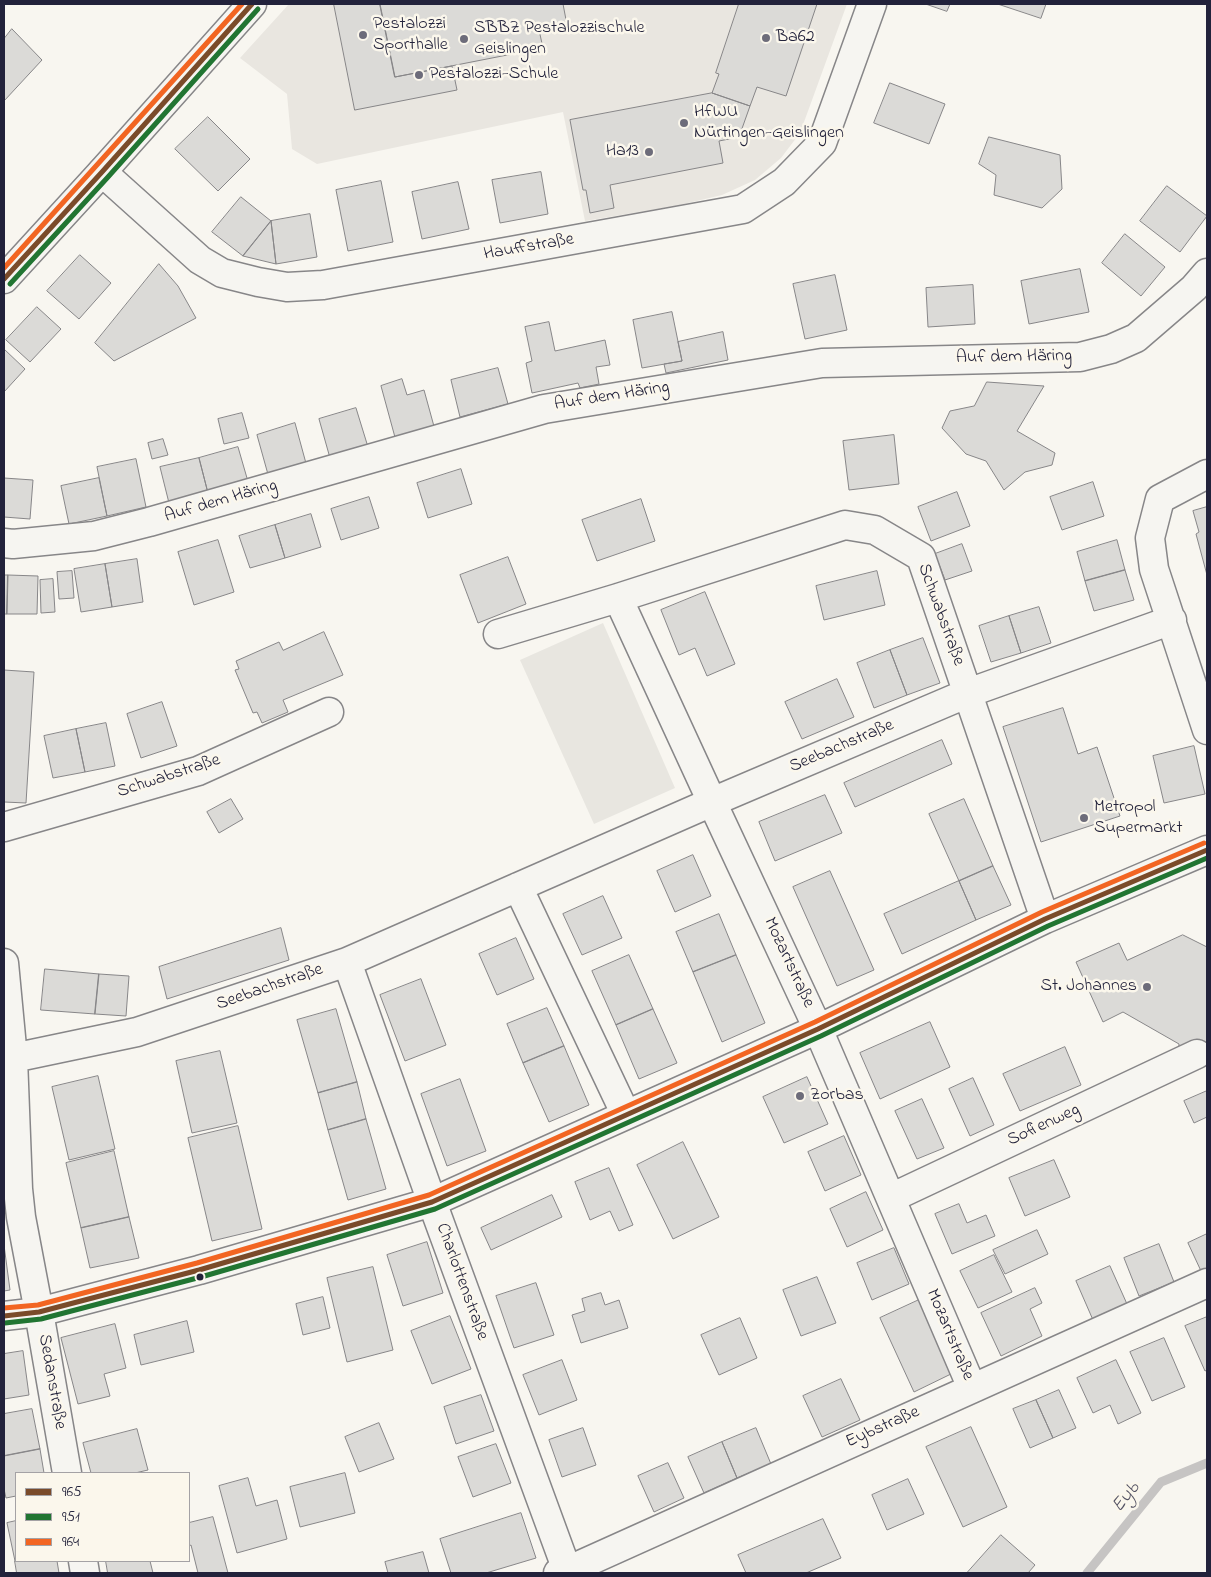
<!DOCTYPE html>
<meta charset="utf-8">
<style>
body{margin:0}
#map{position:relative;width:1211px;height:1577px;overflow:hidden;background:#f8f6f0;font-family:"Indie Flower",sans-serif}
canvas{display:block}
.frame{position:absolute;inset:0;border:5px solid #22223b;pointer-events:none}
.legend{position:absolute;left:15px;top:1472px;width:175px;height:90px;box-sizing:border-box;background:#fbf7ec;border:1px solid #a4a2a5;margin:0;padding:6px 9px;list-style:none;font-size:15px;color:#22223b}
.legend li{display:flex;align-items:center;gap:10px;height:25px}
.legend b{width:25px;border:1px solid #a4a2a5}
</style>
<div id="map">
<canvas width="1211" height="1577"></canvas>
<div class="frame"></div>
<ul class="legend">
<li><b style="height:6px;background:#7a4b2a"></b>965</li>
<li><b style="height:6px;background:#217532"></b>951</li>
<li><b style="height:6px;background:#f26522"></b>964</li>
</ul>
</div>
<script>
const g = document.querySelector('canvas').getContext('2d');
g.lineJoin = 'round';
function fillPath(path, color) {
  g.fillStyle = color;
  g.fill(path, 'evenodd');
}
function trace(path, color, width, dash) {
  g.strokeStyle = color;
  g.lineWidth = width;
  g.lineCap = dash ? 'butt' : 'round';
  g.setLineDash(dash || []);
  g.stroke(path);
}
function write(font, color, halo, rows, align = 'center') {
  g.font = font + ' "Indie Flower",sans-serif';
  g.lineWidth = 5;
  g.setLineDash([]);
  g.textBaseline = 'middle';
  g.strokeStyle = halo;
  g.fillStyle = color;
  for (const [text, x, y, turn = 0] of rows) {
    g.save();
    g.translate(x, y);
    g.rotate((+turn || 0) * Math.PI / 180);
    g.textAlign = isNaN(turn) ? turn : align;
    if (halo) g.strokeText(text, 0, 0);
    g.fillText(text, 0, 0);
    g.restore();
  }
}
fillPath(new Path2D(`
 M289 4H847L800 133 781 158 755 180 722 195 675 206 585 221 563 112 317 164 292 149 287 94 240 58Z`), '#e9e6e0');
fillPath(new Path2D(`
 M603 623 675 788 594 824 520 660Z`), '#e8e6e0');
trace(new Path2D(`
 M1087 1573 1161 1482 1207 1463`), '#c6c4c3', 9);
const building = new Path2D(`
 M334 4H380L395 77 452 66 457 90 355 110Z
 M380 4H563L567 25 539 30 543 48 395 77Z
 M739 4H817L786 96 757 87 750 106 712 93 719 74 716 73Z
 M926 4H950L947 11Z
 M998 4H1046L1041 18Z
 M12 29 42 60 4 101V39Z
 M890 83 945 104 929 144 874 123Z
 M712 93 750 106 739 137 719 141 723 163 610 185 614 208 590 213 586 190H583L570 120Z
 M208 117 250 159 218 191 175 149Z
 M989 137 1060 155 1062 189 1042 208 994 195 996 175 979 164Z
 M541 172 548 214 500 223 492 180Z
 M381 181 393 242 348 251 336 190Z
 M458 182 469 229 422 239 412 192Z
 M1167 186 1207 216 1180 252 1140 221Z
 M241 197 271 221 243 256 212 232Z
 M310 214 317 257 276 264 271 221Z
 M271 221 276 264 243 256Z
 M1125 234 1165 267 1141 296 1102 263Z
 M80 255 111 283 79 319 47 291Z
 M159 264 178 286 196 318 114 361 95 343Z
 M1080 269 1089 312 1029 324 1021 281Z
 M835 275 847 330 805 339 793 284Z
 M973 285 975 324 928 327 926 288Z
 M37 307 61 329 30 362 6 340Z
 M672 312 682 361 642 368 633 320Z
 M549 322 555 351 605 340 610 365 596 367 599 384 580 388 578 383 532 393 526 363 532 361 525 327Z
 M723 332 728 360 666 373 664 364 682 361 678 342Z
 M4 349 25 369 4 392Z
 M498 368 508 404 460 417 451 380Z
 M402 379 407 395 424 390 435 430 396 441 381 386Z
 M987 382 1044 386 1017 431 1055 453 1052 465 1025 472 1004 490 986 461 966 454 942 428 950 411 974 406Z
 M356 408 368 447 330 458 319 419Z
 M242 413 249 438 224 444 218 419Z
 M295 423 307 467 269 478 257 435Z
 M894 435 899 484 849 490 843 441Z
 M163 439 168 455 152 459 148 443Z
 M238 447 249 485 209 497 199 458Z
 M199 458 209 497 170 507 160 467Z
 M136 459 146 507 107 516 97 467Z
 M461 469 472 504 428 518 417 483Z
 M4 478 33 480 30 519 4 517Z
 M99 478 107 516 69 524 61 486Z
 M1093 482 1104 516 1062 530 1050 497Z
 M957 492 970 526 931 541 918 507Z
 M369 497 379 528 341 540 331 509Z
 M641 499 655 541 597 561 582 520Z
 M1207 507V575L1196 534 1199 532 1193 511Z
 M311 514 321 547 285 558 275 525Z
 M275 525 285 558 250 568 239 536Z
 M218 540 234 592 194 605 178 552Z
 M1117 540 1125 570 1085 581 1077 552Z
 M962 544 972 571 945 580 935 554Z
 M508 557 526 604 478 623 460 575Z
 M137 559 143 602 112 607 105 564Z
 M105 564 112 607 81 612 74 569Z
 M1125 570 1134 600 1094 611 1085 581Z
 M72 571 74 598 59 599 57 572Z
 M877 571 885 605 824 620 816 586Z
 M4 575H8L7 614H4Z
 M8 575 38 576 37 614H7Z
 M53 579 55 612 41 613 40 580Z
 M705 592 735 664 707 676 695 648 679 655 661 610Z
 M1039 607 1051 643 1021 653 1009 616Z
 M1009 616 1021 653 991 662 979 626Z
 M324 632 343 675 283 700 288 712 262 723 257 712 253 713 235 670 239 669 236 661 279 642 283 650Z
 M923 638 940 683 907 695 890 650Z
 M890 650 907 695 874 708 857 663Z
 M4 670 34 672 26 803 4 802Z
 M837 679 854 717 802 739 785 702Z
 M162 702 177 746 141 758 127 714Z
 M1063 708 1078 754 1097 747 1120 816 1041 842 1003 727Z
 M106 723 115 766 85 772 76 729Z
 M76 729 85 772 53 778 44 736Z
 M942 740 952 764 855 807 844 783Z
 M1194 746 1205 794 1164 803 1153 756Z
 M825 795 842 833 775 861 759 822Z
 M231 799 243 819 219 833 207 812Z
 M964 799 993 866 959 881 929 814Z
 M693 855 711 896 675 912 657 871Z
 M993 866 1011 905 976 920 959 881Z
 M830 871 874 970 837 986 793 887Z
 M959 881 976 920 902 954 884 914Z
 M603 896 622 938 582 955 563 914Z
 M719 914 736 955 693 972 676 932Z
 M281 928 289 960 167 999 159 967Z
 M1183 935 1207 947V1048L1178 1060 1179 1044 1123 1012 1103 1022 1076 962 1119 943 1127 960Z
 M516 938 534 979 497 995 479 954Z
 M629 955 653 1009 616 1025 592 971Z
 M736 955 765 1023 722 1042 693 972Z
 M45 969 99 974 95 1014 41 1010Z
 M99 974 129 976 126 1016 95 1014Z
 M421 979 446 1045 405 1061 380 995Z
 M547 1008 564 1046 523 1063 507 1024Z
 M336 1009 357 1082 318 1093 297 1020Z
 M653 1009 677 1063 639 1079 616 1025Z
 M930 1022 950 1067 880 1099 860 1053Z
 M564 1046 589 1105 549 1122 523 1063Z
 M1065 1047 1081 1085 1020 1111 1003 1074Z
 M220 1051 237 1123 192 1133 176 1061Z
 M98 1076 115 1149 69 1160 52 1087Z
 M807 1077 828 1124 784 1143 763 1097Z
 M973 1078 994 1125 970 1136 949 1089Z
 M460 1079 486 1151 447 1166 421 1094Z
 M357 1082 366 1119 328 1130 318 1093Z
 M1207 1091V1117L1194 1123 1184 1101Z
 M922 1099 944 1148 917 1159 895 1111Z
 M366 1119 386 1189 348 1200 328 1130Z
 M238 1126 262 1229 212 1241 188 1138Z
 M844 1136 861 1175 825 1191 808 1152Z
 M683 1142 719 1217 673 1239 637 1165Z
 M114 1151 129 1217 81 1228 66 1163Z
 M1054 1160 1070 1197 1025 1216 1009 1178Z
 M609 1168 633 1225 619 1231 610 1211 590 1220 575 1182Z
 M866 1192 883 1230 847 1247 830 1209Z
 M552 1195 562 1217 491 1250 481 1228Z
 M959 1204 967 1223 986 1215 995 1236 952 1254 935 1214Z
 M129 1217 139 1258 90 1268 81 1228Z
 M1037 1230 1048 1254 1005 1274 993 1250Z
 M1207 1234V1269L1201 1271 1188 1243Z
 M427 1242 443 1293 403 1306 387 1255Z
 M1159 1244 1174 1282 1139 1296 1124 1258Z
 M4 1245 10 1290 4 1291Z
 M894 1248 909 1284 872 1300 857 1263Z
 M994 1255 1012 1292 978 1308 960 1271Z
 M1110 1266 1127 1304 1093 1320 1076 1281Z
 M373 1267 393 1350 347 1362 327 1278Z
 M817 1277 836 1323 801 1336 783 1290Z
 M536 1283 554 1335 514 1348 496 1296Z
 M1035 1288 1042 1303 1030 1309 1042 1336 1001 1356 981 1313Z
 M601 1293 605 1305 619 1300 628 1328 581 1343 572 1315 585 1311 582 1299Z
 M323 1297 330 1328 303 1335 296 1304Z
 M919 1300 953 1373 914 1392 880 1318Z
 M450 1316 471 1369 432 1384 411 1331Z
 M1207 1317V1370L1205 1371 1185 1326Z
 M740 1318 757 1358 719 1375 701 1335Z
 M187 1321 194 1352 141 1365 134 1335Z
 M115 1324 126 1368 104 1374 110 1396 78 1404 61 1338Z
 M1164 1338 1185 1387 1152 1401 1130 1352Z
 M23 1351 29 1395 4 1399V1354Z
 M562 1360 577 1400 539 1415 523 1375Z
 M1116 1360 1141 1413 1118 1424 1110 1405 1093 1413 1077 1378Z
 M841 1379 860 1420 822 1437 803 1396Z
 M1059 1390 1076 1428 1053 1438 1036 1400Z
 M481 1395 494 1431 456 1444 444 1407Z
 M1036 1400 1053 1438 1030 1448 1013 1409Z
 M32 1409 40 1449 4 1456V1414Z
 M379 1423 394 1459 359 1472 345 1437Z
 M971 1427 1007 1507 963 1527 926 1447Z
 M583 1428 596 1465 562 1477 549 1440Z
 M756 1428 771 1464 737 1478 722 1442Z
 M137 1429 148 1470 135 1473H91L83 1443Z
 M722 1442 737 1478 704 1493 688 1457Z
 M496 1444 511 1483 473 1497 458 1457Z
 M40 1449 44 1473H16V1496L6 1498 4 1489V1456Z
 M668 1463 684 1498 654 1512 638 1476Z
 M345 1473 355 1513 300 1527 290 1487Z
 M248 1478 256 1506 277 1500 287 1539 237 1553 219 1486Z
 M908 1479 924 1514 887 1530 872 1495Z
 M521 1513 536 1558 486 1573H451L440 1539Z
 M213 1517 228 1573H198L191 1545 189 1546V1523Z
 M823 1519 841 1558 806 1573H746L738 1555Z
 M16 1521V1561H15L7 1523Z
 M1001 1535 1035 1565 1028 1573H967Z
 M423 1552 429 1573H388L385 1562Z
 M15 1561H57L59 1573H17Z
 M106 1561H150L153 1573H108Z`);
fillPath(building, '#dbdad7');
trace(building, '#878688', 1);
const minor = new Path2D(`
 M102 172 200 260 222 273 258 282 287 287 323 285 743 209 784 182 822 143 872 4
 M1207 474 1160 499 1150 538 1154 569 1207 730
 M4 543 13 544 94 536 149 522 544 409 822 363 1080 357 1111 349 1136 338 1194 288 1207 273
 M618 598 712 802 818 1029 972 1388
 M498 634 618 598 845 525 875 530 921 557 1045 919
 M4 827 198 771 329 712
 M518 887 626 1115
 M347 962 432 1202 568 1573
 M4 963 13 1058 18 1189 21 1217 39 1312 67 1473
 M13 1058 137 1032 347 962 712 802 968 693 1172 620
 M891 1198 1197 1054
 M4 1316 39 1312 199 1270 432 1202 818 1029 1045 919 1207 850
 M83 1561 85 1573
 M558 1573 567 1571 1207 1283`);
const tertiary = new Path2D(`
 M4 279 102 172 252 4`);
trace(minor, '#878688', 31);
trace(tertiary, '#878688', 31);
trace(minor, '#f6f5f1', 28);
trace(tertiary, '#f6f5f1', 28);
trace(new Path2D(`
 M4 279 102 172 252 4
 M4 1316 39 1312 199 1270 432 1202 818 1029 1045 919 1207 850`), '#7a4b2a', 5);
trace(new Path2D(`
 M10 284 108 177 258 9
 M5 1323 41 1319 201 1277 435 1209 821 1036 1048 926 1207 858`), '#217532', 5);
trace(new Path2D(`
 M4 268 242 4
 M4 1308 38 1305 197 1263 429 1195 815 1022 1042 912 1204 843`), '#f26522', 5);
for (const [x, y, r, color] of [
 [363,35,5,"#6d6c7a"],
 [766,38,5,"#6d6c7a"],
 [464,39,5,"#6d6c7a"],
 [419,75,5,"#6d6c7a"],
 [684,123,5,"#6d6c7a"],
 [649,152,5,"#6d6c7a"],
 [1084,818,5,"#6d6c7a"],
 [1147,987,5,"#6d6c7a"],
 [800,1096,5,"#6d6c7a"],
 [200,1277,4.5,"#22223b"]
]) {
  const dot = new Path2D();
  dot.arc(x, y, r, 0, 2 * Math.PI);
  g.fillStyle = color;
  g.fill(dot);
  trace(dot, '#fbf7ec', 2);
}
write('18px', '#22223b', '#fbf7ec', [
 ["Pestalozzi",373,25],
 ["Sporthalle",373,46],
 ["SBBZ Pestalozzischule",474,29],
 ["Geislingen",474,50],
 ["Ba62",776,38],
 ["Pestalozzi-Schule",429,75],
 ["HfWU",694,113],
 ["Nürtingen-Geislingen",694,134],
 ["Ha13",639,152,"right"],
 ["Metropol",1094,808],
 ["Supermarkt",1094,829],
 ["St. Johannes",1137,987,"right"],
 ["Zorbas",810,1096]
], 'left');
write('18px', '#22223b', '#fbf7ec', [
 ["Hauffstraße",529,248,-10],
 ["Auf dem Häring",1014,358,-1],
 ["Auf dem Häring",612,397,-9],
 ["Auf dem Häring",221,502,-16],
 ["Schwabstraße",940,615,70],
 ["Seebachstraße",842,747,-23],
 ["Schwabstraße",169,777,-18],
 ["Mozartstraße",788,963,65],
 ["Seebachstraße",270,988,-19],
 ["Sofienweg",1044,1126,-25],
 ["Charlottenstraße",461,1282,70],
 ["Mozartstraße",949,1335,67],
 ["Sedanstraße",51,1382,80],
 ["Eybstraße",883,1428,-24]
]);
write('italic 19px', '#545364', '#fbf7ec', [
 ["Eyb",1127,1498,-51]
]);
</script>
